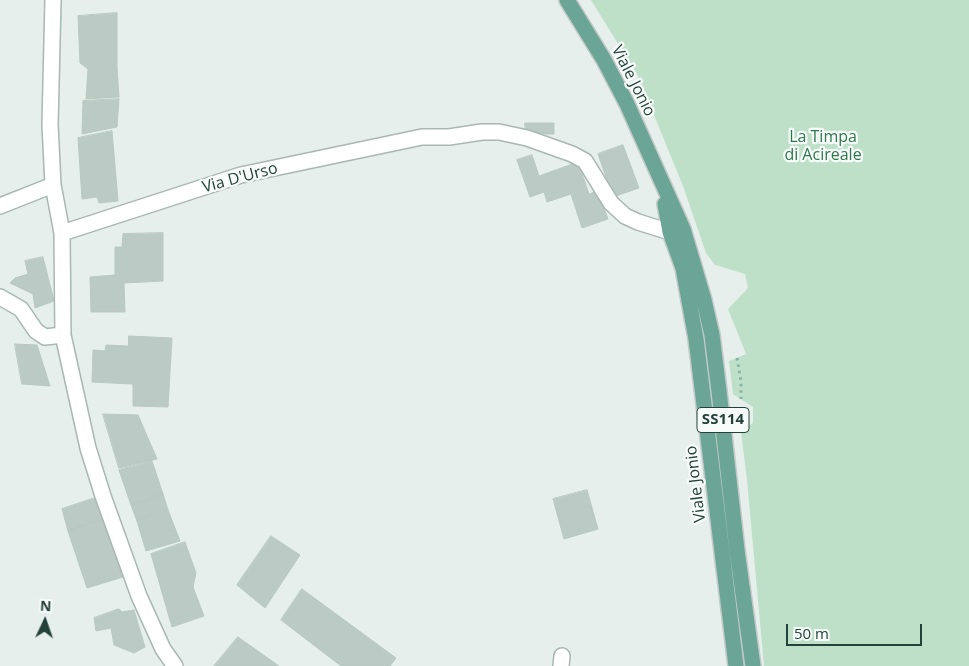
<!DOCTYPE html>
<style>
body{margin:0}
#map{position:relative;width:969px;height:666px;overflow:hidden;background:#e6efeb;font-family:"Open Sans",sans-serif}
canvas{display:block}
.north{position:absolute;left:20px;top:596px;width:50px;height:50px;-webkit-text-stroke:4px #f7fbf9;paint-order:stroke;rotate:3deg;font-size:14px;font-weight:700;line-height:20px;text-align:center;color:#24423a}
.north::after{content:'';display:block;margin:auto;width:18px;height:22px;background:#24423a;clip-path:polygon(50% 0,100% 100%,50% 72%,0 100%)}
.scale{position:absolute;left:786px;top:624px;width:136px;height:22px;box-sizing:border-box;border:2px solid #24423a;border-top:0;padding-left:6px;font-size:15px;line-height:18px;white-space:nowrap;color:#24423a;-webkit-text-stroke:4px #f7fbf9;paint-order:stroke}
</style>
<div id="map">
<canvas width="969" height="666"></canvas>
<div class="north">N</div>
<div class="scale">50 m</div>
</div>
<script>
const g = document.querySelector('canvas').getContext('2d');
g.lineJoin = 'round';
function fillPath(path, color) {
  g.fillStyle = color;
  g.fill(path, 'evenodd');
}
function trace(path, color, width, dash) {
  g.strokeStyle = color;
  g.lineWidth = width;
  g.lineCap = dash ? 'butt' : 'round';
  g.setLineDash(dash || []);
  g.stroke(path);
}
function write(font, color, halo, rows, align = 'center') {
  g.font = font + ' "Open Sans",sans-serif';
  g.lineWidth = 4.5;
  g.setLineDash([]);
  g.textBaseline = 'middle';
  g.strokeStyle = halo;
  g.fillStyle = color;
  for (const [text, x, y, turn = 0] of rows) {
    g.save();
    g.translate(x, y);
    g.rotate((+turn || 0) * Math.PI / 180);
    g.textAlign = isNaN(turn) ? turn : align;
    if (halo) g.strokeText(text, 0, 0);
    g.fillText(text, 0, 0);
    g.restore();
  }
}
fillPath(new Path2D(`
 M591 0H969V666H764L747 480 741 431 753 423V407L733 394 729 361 746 354 728 309 748 288 745 274 715 265 706 253 683 186 638 76Z`), '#bfe0c8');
const building = new Path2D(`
 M117 13V68L119 97 86 99 88 69 80 63 78 16Z
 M119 99 117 127 82 134 83 101Z
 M525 123H554V134H526Z
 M112 131 118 201 99 203 97 197 82 199 78 138Z
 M623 145 639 188 613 197 598 154Z
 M532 155 539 176 578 162 589 194 598 191 608 219 582 228 571 194 547 202 544 192 530 197 517 160Z
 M163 233V281L124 283 125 312H91L90 277 115 275V247H122L123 234Z
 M43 257 54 301 35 308 33 294 10 283 15 278 28 274 25 261Z
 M129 336 172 338 168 407 133 406V384L92 382 93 350 105 351 106 345 128 346Z
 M15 344 37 345 50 386 22 384Z
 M103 414 138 415 157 459 119 468Z
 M152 461 163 494 131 505 119 470Z
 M587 490 598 529 564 539 553 499Z
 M163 494 168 510 137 521 131 505Z
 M95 498 102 519 68 531 62 509Z
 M168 510 180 541 146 551 137 521Z
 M102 519 123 577 87 588 68 531Z
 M271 536 300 555 265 608 237 585Z
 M185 542 196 573 193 587 204 616 172 627 151 554Z
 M302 589 396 658 390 666H341L281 620Z
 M119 609 122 612 134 610 145 647 134 653 114 645 111 628 96 631 94 618Z
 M238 637 279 666H214Z`);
fillPath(building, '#bbcac4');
trace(building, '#b8c9c2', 1);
const minor = new Path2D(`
 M53 0 50 125 53 185 62 233 63 335 88 448 103 496 139 596 163 649 175 666
 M0 206 53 185
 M62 233 241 175 422 137H449L482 132H499L527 138 572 154 585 161 611 203 625 216 638 222 670 232
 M0 297 21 309 36 331 45 337 63 335
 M561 666 562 656`);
const major = new Path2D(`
 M567 0 604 60 627 104 683 229 704 300 712 335 719 391 737 550 753 666
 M665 204 670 232 683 268 696 339 736 666`);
trace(minor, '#a8b8b2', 18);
trace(major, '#c2cac8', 18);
trace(new Path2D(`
 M737 358 741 381V399`), '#86b3a5', 3, [2.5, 4]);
trace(minor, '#fff', 15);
trace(major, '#6aa596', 15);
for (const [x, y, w] of [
 [723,420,52]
]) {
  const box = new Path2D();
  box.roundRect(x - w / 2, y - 12.5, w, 25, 4);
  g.fillStyle = '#f7fbf9';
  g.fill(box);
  trace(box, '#24423a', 1);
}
write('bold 15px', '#24423a', null, [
 ["SS114",723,420]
]);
write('16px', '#24423a', '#f7fbf9', [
 ["Viale Jonio",633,81,63],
 ["Via D'Urso",240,178,-15],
 ["Viale Jonio",696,484,-97]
]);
write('16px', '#2d7a4b', '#f7fbf9', [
 ["La Timpa",823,137],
 ["di Acireale",823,155]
]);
</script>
